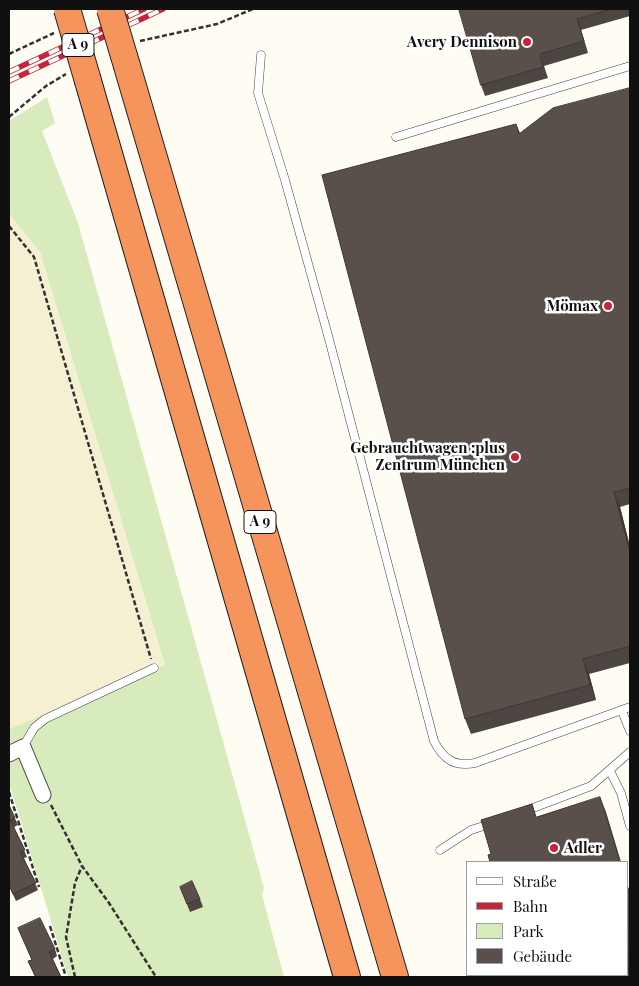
<!DOCTYPE html>
<meta charset="utf-8">
<style>
body{margin:0}
#map{position:relative;width:639px;height:986px;overflow:hidden;background:#fffcf4;font-family:"Playfair Display",serif}
canvas{display:block}
.frame{position:absolute;inset:0;border:10px solid #101010;pointer-events:none}
.legend{position:absolute;left:466px;top:861px;width:162px;height:115px;box-sizing:border-box;background:#fff;border:1px solid #9f9f9f;margin:0;padding:6px 9px;list-style:none;font-size:15px;color:#101010}
.legend li{display:flex;align-items:center;gap:10px;height:25px}
.legend b{width:25px;border:1px solid #9f9f9f}
</style>
<div id="map">
<canvas width="639" height="986"></canvas>
<div class="frame"></div>
<ul class="legend">
<li><b style="height:6px;background:#fff"></b>Straße</li>
<li><b style="height:6px;background:#c3263a"></b>Bahn</li>
<li><b style="height:14px;background:#d8ebbc"></b>Park</li>
<li><b style="height:14px;background:#59504c"></b>Gebäude</li>
</ul>
</div>
<script>
const g = document.querySelector('canvas').getContext('2d');
g.lineJoin = 'round';
function fillPath(path, color) {
  g.fillStyle = color;
  g.fill(path, 'evenodd');
}
function trace(path, color, width, dash) {
  g.strokeStyle = color;
  g.lineWidth = width;
  g.lineCap = dash ? 'butt' : 'round';
  g.setLineDash(dash || []);
  g.stroke(path);
}
function write(font, color, halo, rows, align = 'center') {
  g.font = font + ' "Playfair Display",serif';
  g.lineWidth = 5;
  g.setLineDash([]);
  g.textBaseline = 'middle';
  g.strokeStyle = halo;
  g.fillStyle = color;
  for (const [text, x, y, turn = 0] of rows) {
    g.save();
    g.translate(x, y);
    g.rotate((+turn || 0) * Math.PI / 180);
    g.textAlign = isNaN(turn) ? turn : align;
    if (halo) g.strokeText(text, 0, 0);
    g.fillText(text, 0, 0);
    g.restore();
  }
}
fillPath(new Path2D(`
 M9 214 40 252 165 666 9 729Z`), '#f6f0d3');
fillPath(new Path2D(`
 M47 97 55 123 42 131 78 223 264 888 262 895 284 977H68L9 783V729L165 665 40 252 9 214V121Z`), '#d8ebbc');
const lane = new Path2D(`
 M261 55 258 93 285 180 329 339 434 741C443 759 454 767 475 763L630 707
 M396 137 630 66
 M622 711 630 731
 M23 747 34 728 45 719 154 668
 M610 771 621 793 630 826
 M525 811 591 786 630 752
 M440 850 471 830 493 823`);
const street = new Path2D(`
 M9 754 23 747 43 795`);
const highway = new Path2D(`
 M127 66 395 977
 M88 81 347 977`);
trace(lane, '#434343', 9);
trace(street, '#434343', 17);
trace(highway, '#212121', 28);
trace(new Path2D(`
 M140 41 217 24 253 9
 M9 54 54 33
 M9 117 46 86 66 74
 M9 226 34 257 151 659
 M9 792 39 887
 M51 805 82 866 109 903 156 977
 M50 926 66 977
 M75 977 66 937 75 883 82 866`), '#323232', 2.5, [5, 2.5]);
trace(lane, '#fff', 8);
trace(street, '#fff', 15);
trace(highway, '#f5955c', 26);
const rail = new Path2D(`
 M9 72 144 9
 M9 81 163 9`);
trace(rail, '#c3263a', 5.5);
trace(rail, '#fff', 4, [11]);
const highwayBridge = new Path2D(`
 M67 9 88 81
 M110 9 127 66`);
trace(highwayBridge, '#212121', 28, []);
trace(highwayBridge, '#f5955c', 26);
fillPath(new Path2D(`
 M459 9H630V16L581 30 588 53 544 66 548 78 485 96 481 85Z
 M630 88V504L620 507 630 547V663L589 674 596 700 471 734 465 719 516 124 520 133Z
 M9 805 18 825 14 827 27 857 24 858 38 890 16 901 9 886Z
 M180 887 200 899 203 907 190 912Z
 M18 928 55 949 57 956 53 959 61 977H35L28 961 32 960Z`), '#4d4541');
fillPath(new Path2D(`
 M577 19 581 30 588 53 584 41Z
 M614 492 620 507 630 547V552Z
 M583 659 589 674 596 700 590 685Z
 M600 797 606 812 621 862H620Z`), '#3e3835');
const building = new Path2D(`
 M459 9H611L577 19 584 41 540 54 543 67 481 85Z
 M630 88V488L614 492 630 552V646L583 659 590 685 465 719 322 175 516 124 519 134 553 108Z
 M600 797 620 862H490L488 855 491 854 481 820 532 804 536 817Z
 M9 805 15 818 10 820 25 850 20 852 36 883 13 894 9 885Z
 M192 881 200 899 187 904 180 887Z
 M628 888 630 897V977H528L527 975H628Z
 M40 918 55 949 49 952 61 977H36L28 961 32 960 18 928Z`);
fillPath(building, '#59504c');
trace(building, '#3e3835', 1);
for (const [x, y, r, color] of [
 [527,42,5,"#c3263a"],
 [608,306,5,"#c3263a"],
 [515,457,5,"#c3263a"],
 [554,848,5,"#c3263a"]
]) {
  const dot = new Path2D();
  dot.arc(x, y, r, 0, 2 * Math.PI);
  g.fillStyle = color;
  g.fill(dot);
  trace(dot, '#fff', 2);
}
for (const [x, y, w] of [
 [78,45,32],
 [260,522,32]
]) {
  const box = new Path2D();
  box.roundRect(x - w / 2, y - 11.5, w, 23, 4);
  g.fillStyle = '#fff';
  g.fill(box);
  trace(box, '#101010', 1);
}
write('bold 14px', '#101010', null, [
 ["A 9",78,45],
 ["A 9",260,522]
]);
write('bold 15px', '#101010', '#fff', [
 ["Avery Dennison",517,42],
 ["Mömax",598,306],
 ["Gebrauchtwagen :plus",505,448],
 ["Zentrum München",505,465],
 ["Adler",564,848,"left"]
], 'right');
</script>
